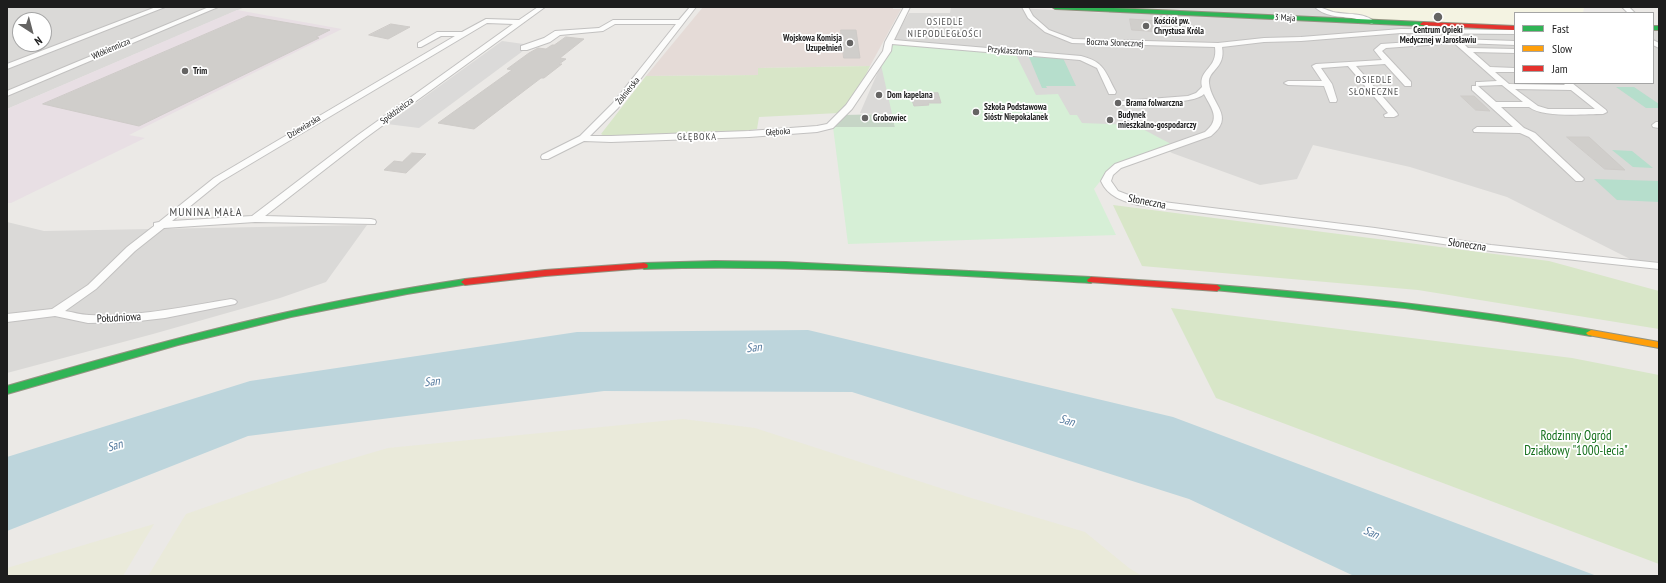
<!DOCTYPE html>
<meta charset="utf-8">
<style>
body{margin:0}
#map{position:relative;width:1666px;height:583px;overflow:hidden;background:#ebe9e6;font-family:"PT Sans Narrow",sans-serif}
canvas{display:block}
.frame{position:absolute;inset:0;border:8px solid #1d1d1d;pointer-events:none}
.legend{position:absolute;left:1514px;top:12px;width:140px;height:72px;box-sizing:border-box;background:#fff;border:1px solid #a5a5a5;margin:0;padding:5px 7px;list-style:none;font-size:12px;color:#1d1d1d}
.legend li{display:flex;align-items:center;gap:8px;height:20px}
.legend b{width:20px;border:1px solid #a5a5a5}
.north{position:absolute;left:12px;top:12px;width:40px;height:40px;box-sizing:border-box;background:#fff;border:1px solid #a5a5a5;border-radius:50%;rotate:144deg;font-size:11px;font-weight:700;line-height:16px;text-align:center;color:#1d1d1d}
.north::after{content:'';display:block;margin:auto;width:14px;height:18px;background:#656463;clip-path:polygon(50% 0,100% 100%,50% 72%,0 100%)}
</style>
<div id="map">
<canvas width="1666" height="583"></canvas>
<div class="frame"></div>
<ul class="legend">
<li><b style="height:5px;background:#30b455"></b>Fast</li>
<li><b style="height:5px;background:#ff9f0a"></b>Slow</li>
<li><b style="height:5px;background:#e5322d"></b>Jam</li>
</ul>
<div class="north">N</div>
</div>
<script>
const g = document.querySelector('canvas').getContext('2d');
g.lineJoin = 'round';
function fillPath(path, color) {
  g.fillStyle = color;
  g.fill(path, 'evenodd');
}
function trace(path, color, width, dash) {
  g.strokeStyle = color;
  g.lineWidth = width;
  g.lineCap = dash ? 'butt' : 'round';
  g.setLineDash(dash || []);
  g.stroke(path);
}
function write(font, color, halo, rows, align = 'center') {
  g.font = font + ' "PT Sans Narrow",sans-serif';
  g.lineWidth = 3.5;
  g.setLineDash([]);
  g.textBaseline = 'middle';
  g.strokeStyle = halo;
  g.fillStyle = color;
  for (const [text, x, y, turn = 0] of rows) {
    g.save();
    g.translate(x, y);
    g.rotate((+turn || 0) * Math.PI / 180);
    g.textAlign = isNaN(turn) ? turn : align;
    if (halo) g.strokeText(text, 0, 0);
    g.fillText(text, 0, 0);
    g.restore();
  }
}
fillPath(new Path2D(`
 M7 7H245L7 109ZM20 20H44V44H20Z
 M951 7H999L1109 13 1108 7H1322L1327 11 1515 31V83H1653V31H1659V263L1632 260 1507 197 1410 167 1313 145 1297 179 1260 185 1172 153 1131 127 1033 126 860 113 887 51 909 13H950Z
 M7 222 44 231 367 225 326 282 280 298 153 334 7 373Z`), '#dad9d7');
fillPath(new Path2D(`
 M237 10 342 29 129 135 145 138 11 203H7V109Z`), '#e8dfe4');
fillPath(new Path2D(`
 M1322 7H1583L1584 8 1583 13H1515V25L1376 20 1327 11Z`), '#f4f3e2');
fillPath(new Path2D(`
 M703 7H893V9H901L870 66 759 68 758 75 646 76Z`), '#e5dbd7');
fillPath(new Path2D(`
 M683 419 755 428 968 497 1085 532 1129 568 1142 576H148L186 514 306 472 388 448Z
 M154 524 123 576H7V568Z`), '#eaeada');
fillPath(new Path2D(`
 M870 66 860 87 839 113 759 117 757 129 744 131 606 137 601 134 646 76 758 75V68Z
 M1113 205 1549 261 1659 291V329L1418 290 1142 266Z
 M1171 308 1572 358 1659 375V564L1216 398Z`), '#d8e6c8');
fillPath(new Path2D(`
 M892 114 895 127H833L842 115Z`), '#c6d5c6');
fillPath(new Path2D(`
 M892 44 1015 53 1036 95 1058 94 1070 115H1077L1082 123 1135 125 1171 144 1117 164 1110 169 1094 189 1116 235 848 244 833 127H895L881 65Z`), '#d6efd6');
fillPath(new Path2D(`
 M1029 57 1063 58 1076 86H1046L1047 88H1042Z
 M1616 87H1634L1659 104V108H1646Z
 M1612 150 1632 151 1653 168 1633 167Z
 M1594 179 1659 181V202L1617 200Z`), '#b6decc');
fillPath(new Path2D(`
 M502 41 531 45 419 128 387 124Z`), '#dbdad9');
fillPath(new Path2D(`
 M808 330 1173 417 1597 576H1354L1189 499 852 392 604 391 248 436 7 531V457L250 381 577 332Z`), '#bdd5dc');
const building = new Path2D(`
 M248 16 330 30 316 37 319 38 139 126 43 104Z
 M1130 19 1160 21V23L1169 24 1168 21 1180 24 1183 33 1172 32 1170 28 1162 32 1132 30Z
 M391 24 410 27 388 39 369 35Z
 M841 30H856L860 58H844Z
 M566 37 584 39 560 58 566 59 559 64H562L544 78H541L474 129 438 123 512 70 507 69 529 53 538 48 546 49 552 45H554Z
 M938 93 941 103H928L929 105 914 106 910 94Z
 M1461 96H1474L1490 111 1476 110Z
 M1567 137H1589L1625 170 1605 169Z
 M412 153 426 154 406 173 384 170 394 161 402 162Z`);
fillPath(building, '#d0cecb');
trace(building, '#cecbc8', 1);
const street = new Path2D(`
 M156 7H165L7 69V64Z
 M209 7H218L7 96V91Z
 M538 7H545L364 139 265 216 371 219 375 220 376 222 375 224 255 222 164 228 135 251 96 289 65 311C73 312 81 315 89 315 137 317 184 307 231 299L235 300 237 302 235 304 165 318 130 322 88 323 55 316 7 322V314L52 309 88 285 127 247 154 226V223L159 222 214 178 455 36H441L421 47H418V43L437 32H462L486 19 519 20ZM487 23 513 24 358 135 252 216 172 221 220 182Z
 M690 7H696L618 108 590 136H611L749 131 817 126 827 124 846 105 883 51 885 42 904 7H910L894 40 1081 56C1105 62 1105 72 1116 92L1115 94H1109L1097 68 1080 60 892 44 891 51 852 109 833 128 817 132 749 137 611 142 584 141 548 159H542L541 157 542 155 580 136 612 104 676 24H615L603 31 560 35 550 42 527 50H521V46L544 38 555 31 599 28 613 20H679Z
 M1022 7H1028L1033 16 1049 30 1073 39 1218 43 1264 38 1301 37 1401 29 1515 30V34L1401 33 1301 41 1264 42 1222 47C1226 68 1208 70 1209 83 1211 105 1236 116 1211 136L1121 168 1113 175 1111 181 1118 191 1139 199 1375 228 1491 245 1659 263V269L1491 251 1375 234 1138 205C1123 201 1108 197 1101 181L1106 172 1115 164 1205 132C1221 119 1212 109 1204 94 1195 104 1139 104 1123 105L1119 103 1123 101 1188 96 1196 93 1202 87C1198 69 1218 69 1215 47L1072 43 1045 32 1028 18Z
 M1315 7C1322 7 1326 10 1333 12 1347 15 1364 12 1375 22L1372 24C1367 22 1362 20 1357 19 1343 16 1326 18 1315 7Z
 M1622 7H1629L1635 13H1628Z
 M1456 39 1515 41V45L1463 43 1468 48 1515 49V53L1473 52 1490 67 1515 68V72H1495L1509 84 1565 85 1563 83H1572L1606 110 1607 112 1603 114C1585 114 1543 118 1529 107H1501L1524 128 1535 133 1582 177 1584 179 1582 181H1576L1529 137 1520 133 1474 132 1473 130 1477 127H1513L1472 90V86H1478L1496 102H1523L1502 85 1476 86V82H1479L1497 81 1454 43 1386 48 1382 51 1411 82V86H1405L1385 64 1356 66 1397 113 1398 115 1394 117H1385L1384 115 1388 113 1348 66 1321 68 1332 84 1337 100 1336 102H1330L1324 86 1288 85 1284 83 1288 81H1322L1312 66 1316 64 1382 60 1374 50 1381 44ZM1515 89 1571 90 1595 109H1548L1538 106Z
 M1653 40 1659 43V48L1653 45Z
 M1656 122H1659V128L1653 127 1652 125Z`);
const fast = new Path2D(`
 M1052 7H1091L1423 22 1426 24 1423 26 1055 9Z
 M1653 26H1659V30H1653Z
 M715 261 786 262 1091 277 1095 280 1091 283C942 275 793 264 644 269L640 266 644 263Z
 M465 279 469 282 468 284 407 294 291 317 178 345 7 394V386C101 359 196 332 292 311 349 298 407 288 465 279Z
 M1217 285C1342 295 1467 308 1591 330L1596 333 1591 336 1498 321 1405 308 1214 290 1213 288 1214 286Z`);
const slow = new Path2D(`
 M1591 330 1659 342V348L1588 335 1586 333Z`);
const jam = new Path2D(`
 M1423 22 1515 26V30L1421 25 1420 24Z
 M644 263 647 264 648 266 647 268 545 276 465 285 461 282 465 279 545 270Z
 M1091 277 1217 285 1221 288 1217 291 1088 282 1087 280Z`);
trace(street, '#c2c1c0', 2);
trace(fast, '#929380', 2);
trace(slow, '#929380', 2);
trace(jam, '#929380', 2);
fillPath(street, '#fcfcfb');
fillPath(fast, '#30b455');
fillPath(slow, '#ff9f0a');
fillPath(jam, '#e5322d');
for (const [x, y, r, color] of [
 [1438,17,5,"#656463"],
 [1146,26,4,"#656463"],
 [850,43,4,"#656463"],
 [185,71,4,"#656463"],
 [879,95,4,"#656463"],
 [1118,103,4,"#656463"],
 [976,112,4,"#656463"],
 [865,118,4,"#656463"],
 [1110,120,4,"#656463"]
]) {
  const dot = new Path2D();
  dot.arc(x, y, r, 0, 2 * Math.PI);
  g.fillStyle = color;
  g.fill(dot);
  trace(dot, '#fff', 1.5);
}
write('9px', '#1d1d1d', '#fff', [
 ["3 Maja",1285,18,3],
 ["Boczna Słonecznej",1115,43,2],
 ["Włókiennicza",111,49,-23],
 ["Przyklasztorna",1010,51,4],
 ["Żołnierska",628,91,-51],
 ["Spółdzielcza",397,111,-36],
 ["Dziewiarska",304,127,-31],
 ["Głęboka",778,132,-4]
]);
write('bold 9px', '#1d1d1d', '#fff', [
 ["Kościół pw.",1154,21],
 ["Chrystusa Króla",1154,31],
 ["Centrum Opieki",1438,30,"center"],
 ["Medycznej w Jarosławiu",1438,40,"center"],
 ["Wojskowa Komisja",842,38,"right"],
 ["Uzupełnień",842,48,"right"],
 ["Trim",193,71],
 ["Dom kapelana",887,95],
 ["Brama folwarczna",1126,103],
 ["Szkoła Podstawowa",984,107],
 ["Sióstr Niepokalanek",984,117],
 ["Budynek",1118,115],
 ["mieszkalno-gospodarczy",1118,125],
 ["Grobowiec",873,118]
], 'left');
g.letterSpacing = '1px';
write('10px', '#505050', '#fff', [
 ["OSIEDLE",945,22],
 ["NIEPODLEGŁOŚCI",945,34],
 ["OSIEDLE",1374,80],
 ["SŁONECZNE",1374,92],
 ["GŁĘBOKA",697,137]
]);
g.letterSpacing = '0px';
write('11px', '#1d1d1d', '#fff', [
 ["Słoneczna",1147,202,11],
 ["Słoneczna",1467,245,8],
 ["Południowa",119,318,-3]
]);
g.letterSpacing = '1px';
write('12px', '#505050', '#fff', [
 ["MUNINA MAŁA",206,213]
]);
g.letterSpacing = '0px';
write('italic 12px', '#51779c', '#fff', [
 ["San",754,348,-6],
 ["San",432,382,-6],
 ["San",1067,421,15],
 ["San",115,446,-16],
 ["San",1371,533,23]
]);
write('13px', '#16701d', '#fff', [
 ["Rodzinny Ogród",1576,436],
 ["Działkowy \"1000-lecia\"",1576,451]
]);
</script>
